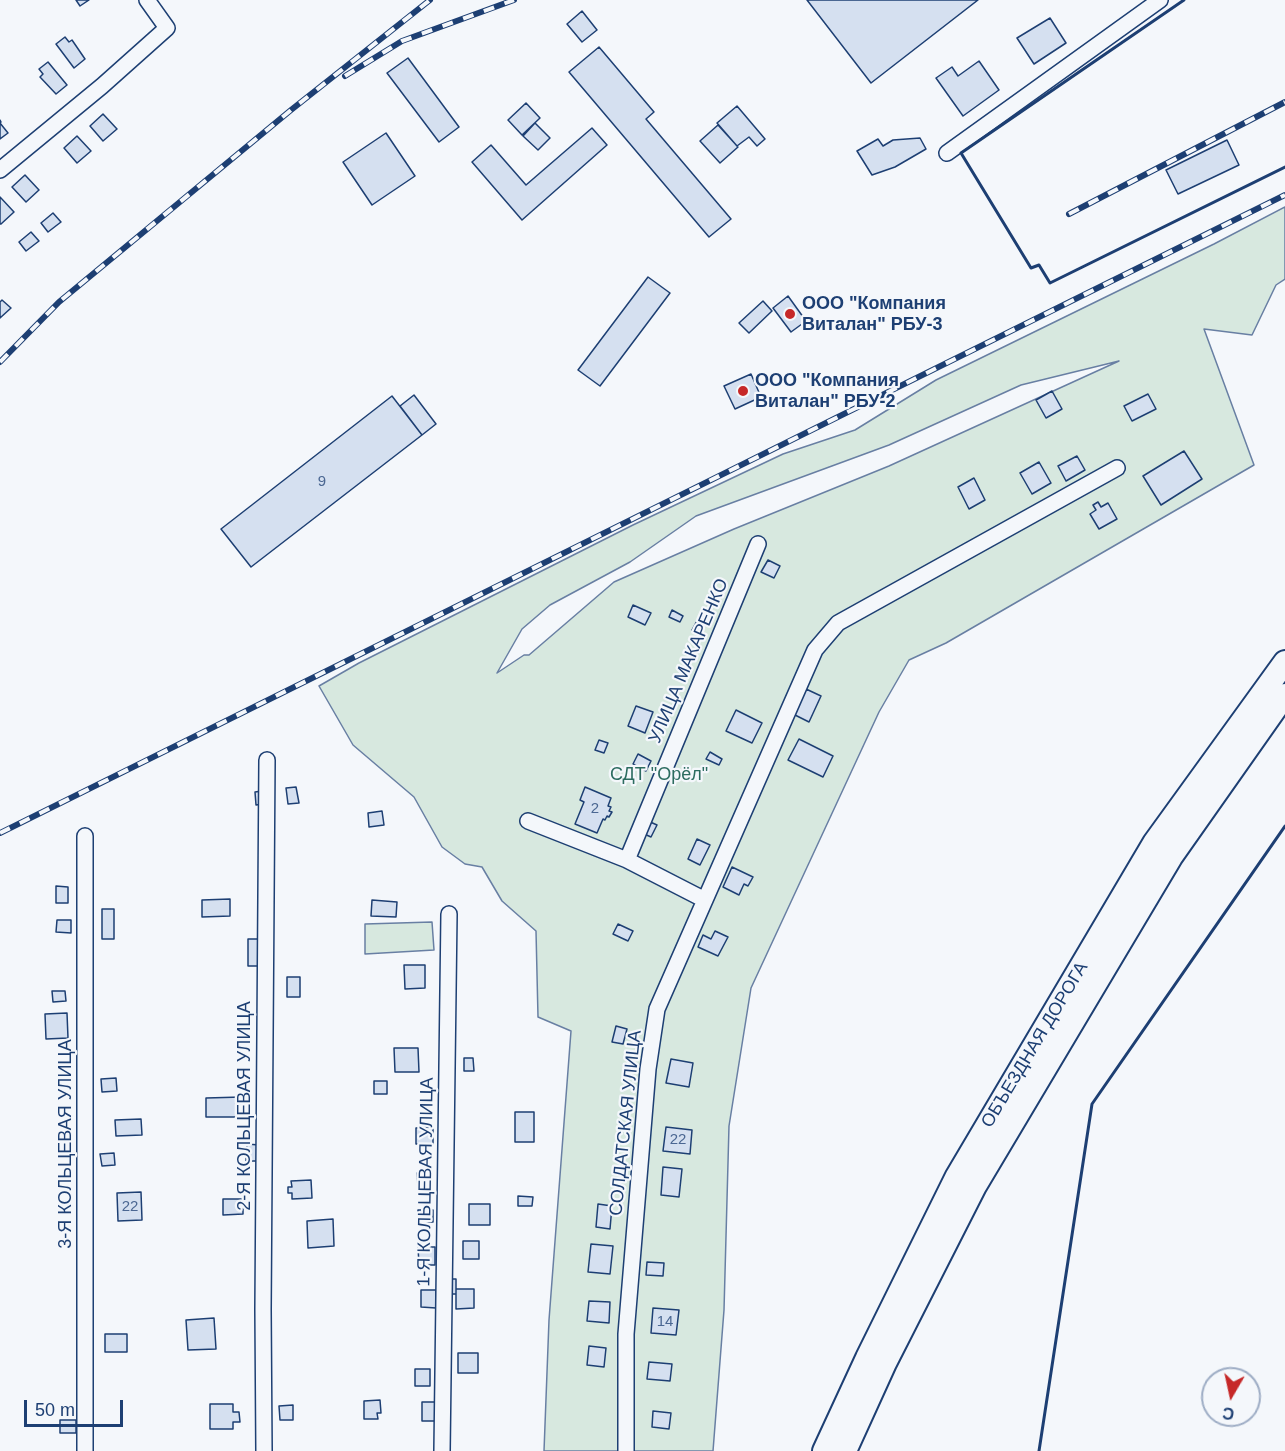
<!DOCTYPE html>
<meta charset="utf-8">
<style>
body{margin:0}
#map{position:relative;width:1285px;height:1451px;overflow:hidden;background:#f4f7fb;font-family:Helvetica,sans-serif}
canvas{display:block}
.north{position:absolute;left:1201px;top:1367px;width:60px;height:60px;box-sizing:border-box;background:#f4f7fb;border:2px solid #9eadc5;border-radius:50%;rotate:189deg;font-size:16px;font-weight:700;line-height:24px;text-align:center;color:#1d3f73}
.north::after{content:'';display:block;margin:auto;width:21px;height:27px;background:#c62828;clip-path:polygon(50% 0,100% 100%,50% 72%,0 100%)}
.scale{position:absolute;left:24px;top:1400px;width:99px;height:27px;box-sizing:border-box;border:3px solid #1d3f73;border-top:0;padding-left:8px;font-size:18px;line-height:21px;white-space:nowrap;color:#1d3f73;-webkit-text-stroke:4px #f4f7fb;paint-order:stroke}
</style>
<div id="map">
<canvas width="1285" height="1451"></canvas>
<div class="north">С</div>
<div class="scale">50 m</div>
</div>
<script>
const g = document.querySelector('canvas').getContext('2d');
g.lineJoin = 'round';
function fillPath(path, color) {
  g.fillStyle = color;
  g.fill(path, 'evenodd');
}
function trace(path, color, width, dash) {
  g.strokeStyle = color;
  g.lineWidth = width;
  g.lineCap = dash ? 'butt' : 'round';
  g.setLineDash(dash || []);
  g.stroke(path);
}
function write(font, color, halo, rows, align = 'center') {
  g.font = font + ' Helvetica,sans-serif';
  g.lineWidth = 4.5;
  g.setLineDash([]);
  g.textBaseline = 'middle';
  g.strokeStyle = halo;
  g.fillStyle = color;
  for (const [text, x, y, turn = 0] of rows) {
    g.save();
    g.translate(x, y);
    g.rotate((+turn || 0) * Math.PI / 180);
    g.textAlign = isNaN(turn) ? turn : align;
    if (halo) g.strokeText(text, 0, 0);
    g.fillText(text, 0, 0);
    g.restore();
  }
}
const green = new Path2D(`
 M1285 207V279L1276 285 1252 335 1204 329 1254 465 946 643 909 660 879 712 751 988 729 1126 724 1310 713 1451H544L549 1320 571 1031 538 1017 536 931 502 901 482 867 465 864 442 847 414 797 353 745 319 686 359 663 633 525 783 454 855 430 936 380 1214 244ZM1119 361 889 466 734 529 614 582 529 655H524L497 673 522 629 550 605 630 562 696 516 889 445 1021 385Z
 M432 922 434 950 365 954V924Z`);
fillPath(green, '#d7e8df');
trace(green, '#687fa3', 1.5);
const building = new Path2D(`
 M76 0H89L80 6Z
 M807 0H978L871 83Z
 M582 11 597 30 582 42 567 24Z
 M1050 18 1066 43 1034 64 1017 38Z
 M65 37 69 42 72 40 85 59 74 68 56 44Z
 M599 47 654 112 646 119 731 219 709 237 569 72Z
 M408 58 459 127 439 142 387 73Z
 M979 61 999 90 963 116 936 78 952 67 958 76Z
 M48 62 67 85 56 94 40 77 43 74 39 69Z
 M526 103 540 118 522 135 508 120Z
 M737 106 765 139 757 146 749 137 737 146 717 123Z
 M103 114 117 129 103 141 90 126Z
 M0 120 1 122 0 123 8 133 0 139Z
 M535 123 550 138 538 150 523 136Z
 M718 125 738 147 720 163 700 141Z
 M592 128 607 145 522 220 472 162 491 145 526 185Z
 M386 133 415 176 372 205 343 162Z
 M77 136 91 151 77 163 64 148Z
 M920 138 926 149 895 167 872 175 857 151 878 139 883 146 893 140Z
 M1227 140 1239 165 1178 194 1166 170Z
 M25 175 39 190 26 202 12 187Z
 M0 197 14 212 1 224H0Z
 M53 213 61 222 48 232 41 223Z
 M31 232 39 241 26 251 19 242Z
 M648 277 670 293 600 386 578 370Z
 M788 296 806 321 791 332 773 308Z
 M2 300 11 308 0 318V302Z
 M763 301 772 311 749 333 739 323Z
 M751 374 761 397 735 409 724 386Z
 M1052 391 1062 409 1046 418 1036 400Z
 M1148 394 1156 409 1132 421 1124 406Z
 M414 395 436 424 422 435 400 406Z
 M392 396 422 435 251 567 221 529Z
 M1184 451 1202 479 1161 505 1143 476Z
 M1077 456 1085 470 1066 481 1058 466Z
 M1039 462 1051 483 1032 494 1020 473Z
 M974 478 985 500 969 509 958 487Z
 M1098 502 1101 507 1108 503 1117 519 1099 529 1090 514 1096 510 1093 505Z
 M768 560 780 566 774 578 761 572Z
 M633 605 651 613 645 625 628 617Z
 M672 610 683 616 680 622 669 617Z
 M698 619 705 623 699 634 692 630Z
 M806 689 821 696 809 722 793 714Z
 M636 706 653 712 645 733 628 726Z
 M736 710 762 723 752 743 726 731Z
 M799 739 833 756 823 777 788 760Z
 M599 740 608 743 604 753 595 750Z
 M710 752 722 759 719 765 706 759Z
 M638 754 651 761 646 771 633 764Z
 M296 787 299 803 288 804 286 788Z
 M585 787 611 798 608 806 611 807 609 811 612 812 609 817 607 816 605 820 603 819 597 833 575 824 584 802 580 800Z
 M262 791 263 804 256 805 255 792Z
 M382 811 384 825 369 827 368 813Z
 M648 821 657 825 651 837 642 833Z
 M697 839 710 845 700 865 688 859Z
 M732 867 753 877 748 886 744 884 739 895 723 887Z
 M56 886 68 887V903H56Z
 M230 899V916L202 917V900Z
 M372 900 397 902 396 917 371 916Z
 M102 909H114V939H102Z
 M57 920H71V933L56 932Z
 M618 924 633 931 628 941 613 934Z
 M715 931 728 937 718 956 698 947 703 935 711 939Z
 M248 939H264V966H248Z
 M404 965H425V988L405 989Z
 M287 977H300V997H287Z
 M52 991H65L66 1001 53 1002Z
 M67 1013 68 1038 46 1039 45 1014Z
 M616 1026 627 1029 623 1044 612 1042Z
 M394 1048H418L419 1072H395Z
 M464 1058H473L474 1071H464Z
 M671 1059 693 1063 689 1087 666 1083Z
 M116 1078 117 1091 102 1092 101 1079Z
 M374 1081H387V1094H374Z
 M242 1097V1117H206V1098Z
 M515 1112H534V1142H515Z
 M141 1119 142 1135 116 1136 115 1120Z
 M433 1127V1144H416V1128Z
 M666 1127 692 1130 690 1154 663 1151Z
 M247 1144 259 1145V1161H246Z
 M114 1153 115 1165 102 1166 100 1154Z
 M663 1167 682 1169 679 1197 661 1195Z
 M431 1172 432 1186 418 1187 417 1173Z
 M311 1180 312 1198 292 1199V1193H288V1187H292L291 1181Z
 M141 1192 142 1220 118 1221 117 1193Z
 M518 1196 533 1197 532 1206H518Z
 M223 1199H243V1214L223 1215Z
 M469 1204H490V1225H469Z
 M598 1204 612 1206 610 1229 596 1227Z
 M418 1210H433V1222H418Z
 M333 1219 334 1246 308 1248 307 1221Z
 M463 1241H479V1259H463Z
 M591 1244 613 1246 610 1274 588 1272Z
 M418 1247H435V1265H419Z
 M647 1262 664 1263 663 1276 646 1275Z
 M445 1279H456V1294H445Z
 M456 1289H474V1308L456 1309Z
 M421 1290H436V1308L421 1307Z
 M589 1301 610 1302 609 1323 587 1321Z
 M653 1308 679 1310 676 1335 651 1333Z
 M214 1318 216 1349 188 1350 186 1320Z
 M105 1334H127V1352H105Z
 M589 1346 606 1348 604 1367 587 1365Z
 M458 1353H478V1373H458Z
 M649 1362 672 1364 670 1381 647 1379Z
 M415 1369H430V1386H415Z
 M380 1400 381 1413H377L378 1419H364V1401Z
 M422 1402H435V1421H422Z
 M210 1404H233V1412H239L240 1422H233V1429H210Z
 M293 1405V1420H280L279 1406Z
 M653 1411 671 1413 669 1429 652 1427Z
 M60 1420H76V1433H60Z`);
fillPath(building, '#d5e0f0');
trace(building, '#1d3f73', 1.5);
const minor = new Path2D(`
 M947 153 1160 0
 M0 170 102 86 167 28 147 0
 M528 821 627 860 705 900
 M85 836V1451
 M627 860 758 544
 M264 1451 263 1309 267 760
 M442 1451 449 914
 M626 1451V1334L648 1069 657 1009 815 650 838 623 1117 468`);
const highway = new Path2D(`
 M824 1451 867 1358 957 1176 1154 843 1285 662
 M845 1451 885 1363 975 1186 1171 857 1285 695`);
trace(minor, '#1d3f73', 18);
trace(highway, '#1d3f73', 26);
trace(minor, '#f4f7fb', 15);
trace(highway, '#f4f7fb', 22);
const rail = new Path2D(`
 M345 76 402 41 514 0
 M1069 214 1285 102
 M0 362 59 302 291 110 430 0
 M0 833 1285 195`);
trace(rail, '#1d3f73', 6);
trace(rail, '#f4f7fb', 4, [11]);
trace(new Path2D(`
 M1184 0 961 153 1031 268 1039 265 1050 283 1285 167
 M1039 1451 1092 1104 1285 826`), '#1d3f73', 3);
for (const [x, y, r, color] of [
 [790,314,6,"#c62828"],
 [743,391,6,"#c62828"]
]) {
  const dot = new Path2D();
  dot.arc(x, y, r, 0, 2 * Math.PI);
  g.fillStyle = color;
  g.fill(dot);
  trace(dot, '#f4f7fb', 2);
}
write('15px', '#4b6792', null, [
 ["9",322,482],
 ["2",595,809],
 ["22",678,1140],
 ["22",130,1207],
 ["14",665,1322]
]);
write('bold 18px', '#1d3f73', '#f4f7fb', [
 ["ООО \"Компания",802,304],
 ["Виталан\" РБУ-3",802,325],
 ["ООО \"Компания",755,381],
 ["Виталан\" РБУ-2",755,402]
], 'left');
write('18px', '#1d3f73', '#f4f7fb', [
 ["УЛИЦА МАКАРЕНКО",689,661,-67],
 ["ОБЪЕЗДНАЯ ДОРОГА",1035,1045,-59],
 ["2-Я КОЛЬЦЕВАЯ УЛИЦА",245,1106,-90],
 ["СОЛДАТСКАЯ УЛИЦА",626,1123,-84],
 ["3-Я КОЛЬЦЕВАЯ УЛИЦА",66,1144,-90],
 ["1-Я КОЛЬЦЕВАЯ УЛИЦА",426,1182,-89]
]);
write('18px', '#2c6c60', '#f4f7fb', [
 ["СДТ \"Орёл\"",659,775]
]);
</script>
